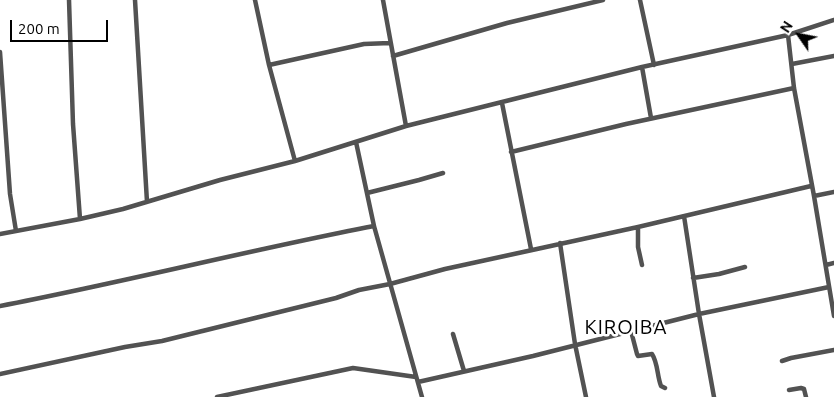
<!DOCTYPE html>
<style>
body{margin:0}
#map{position:relative;width:834px;height:397px;overflow:hidden;background:#fff;font-family:Ubuntu,sans-serif}
canvas{display:block}
.north{position:absolute;left:774px;top:10px;width:50px;height:50px;-webkit-text-stroke:4px #fff;paint-order:stroke;rotate:303deg;font-size:14px;font-weight:700;line-height:20px;text-align:center;color:#000}
.north::after{content:'';display:block;margin:auto;width:18px;height:22px;background:#000;clip-path:polygon(50% 0,100% 100%,50% 72%,0 100%)}
.scale{position:absolute;left:10px;top:20px;width:98px;height:22px;box-sizing:border-box;border:2px solid #000;border-top:0;padding-left:6px;font-size:15px;line-height:18px;white-space:nowrap;color:#000;-webkit-text-stroke:4px #fff;paint-order:stroke}
</style>
<div id="map">
<canvas width="834" height="397"></canvas>
<div class="north">N</div>
<div class="scale">200 m</div>
</div>
<script>
const g = document.querySelector('canvas').getContext('2d');
g.lineJoin = 'round';
function trace(path, color, width, dash) {
  g.strokeStyle = color;
  g.lineWidth = width;
  g.lineCap = dash ? 'butt' : 'round';
  g.setLineDash(dash || []);
  g.stroke(path);
}
function write(font, color, halo, rows, align = 'center') {
  g.font = font + ' Ubuntu,sans-serif';
  g.lineWidth = 5;
  g.setLineDash([]);
  g.textBaseline = 'middle';
  g.strokeStyle = halo;
  g.fillStyle = color;
  for (const [text, x, y, turn = 0] of rows) {
    g.save();
    g.translate(x, y);
    g.rotate((+turn || 0) * Math.PI / 180);
    g.textAlign = isNaN(turn) ? turn : align;
    if (halo) g.strokeText(text, 0, 0);
    g.fillText(text, 0, 0);
    g.restore();
  }
}
trace(new Path2D(`
 M69 0 73 124 80 219
 M135 0 147 202
 M255 0 269 65 295 161 406 126 642 67 788 35 794 88 814 196 834 316
 M383 0 406 126
 M640 0 654 65
 M788 35 834 20
 M0 52 10 194 16 231
 M393 56 507 23 603 0
 M792 64 834 56
 M269 65 364 44 390 43
 M642 67 651 118
 M502 103 531 249
 M356 142 374 226 422 397
 M511 152 626 124 794 88
 M367 193 419 180 443 173
 M814 196 834 192
 M684 216 699 314 714 397
 M638 227V247L642 265
 M0 234 80 219 123 209 220 180 295 161
 M560 243 575 344 586 397
 M826 265 834 263
 M693 278 719 274 745 267
 M0 306C125 282 249 250 374 226
 M631 331 637 354 638 356 652 354C658 363 657 376 661 386L665 388
 M453 334 464 371
 M782 361 791 358 834 350
 M0 374 125 347 162 341 336 298 359 290 390 284 445 269 638 227 811 186
 M418 382 533 356 699 314 829 287
 M789 390 801 388 804 389 806 397
 M217 397 353 368 416 377`), '#525252', 4.5);
g.letterSpacing = '1px';
write('20px', '#000', '#fff', [
 ["KIROIBA",626,327]
]);
g.letterSpacing = '0px';
</script>
